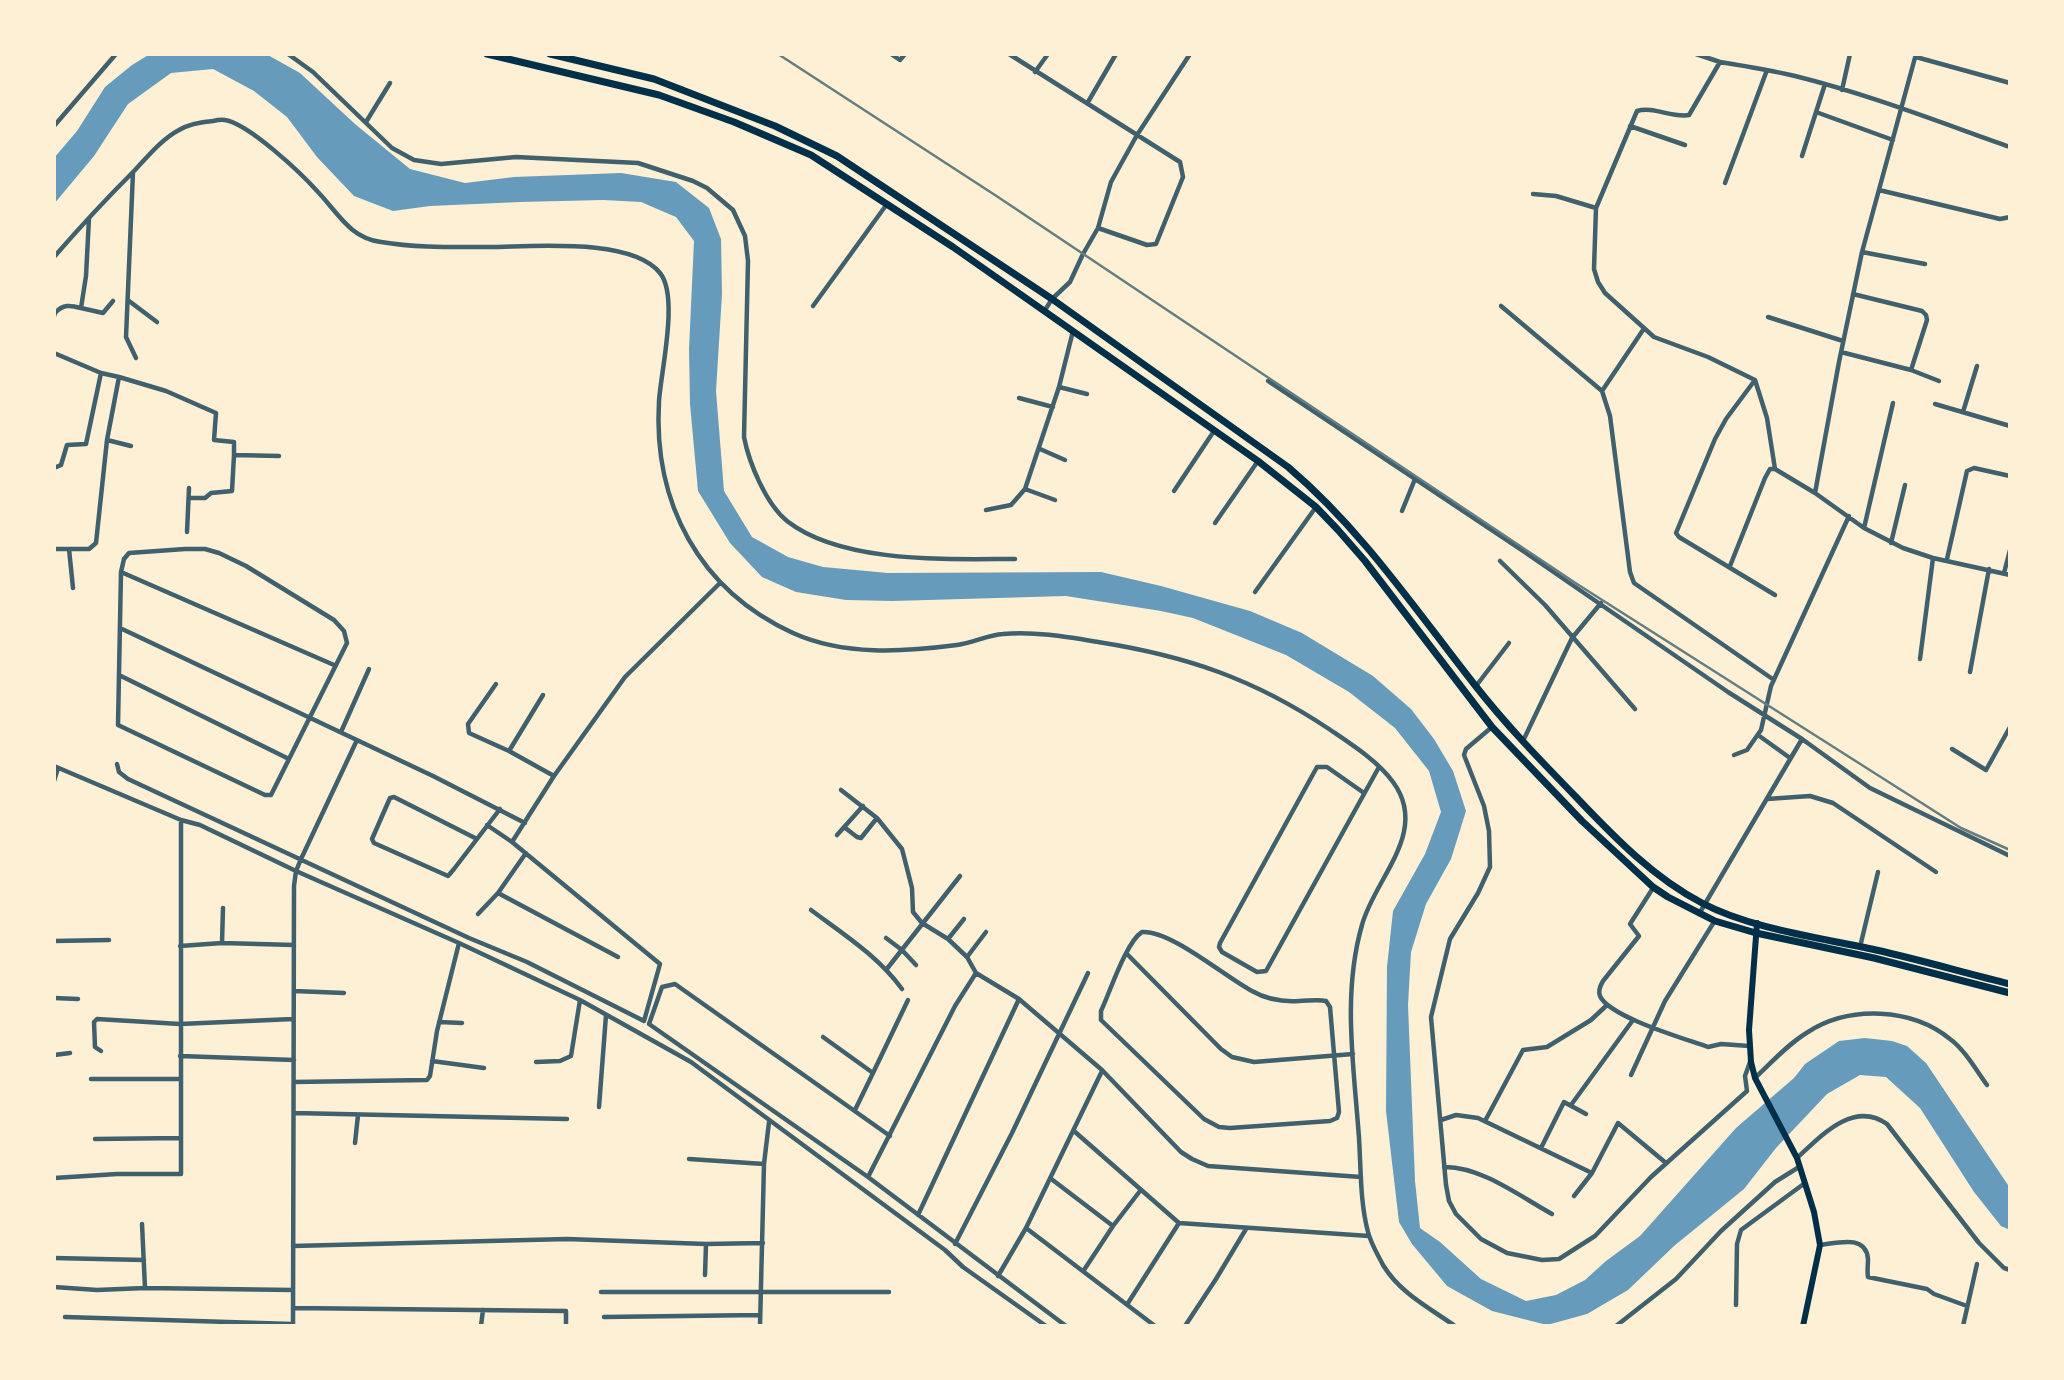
<!DOCTYPE html>
<style>
body{margin:0}
#map{position:relative;width:2064px;height:1380px;overflow:hidden;background:#fdf0d5;font-family:"Times New Roman",serif}
canvas{display:block}
.frame{position:absolute;inset:0;border:56px solid #fdf0d5;pointer-events:none}
</style>
<div id="map">
<canvas width="2064" height="1380"></canvas>
<div class="frame"></div>
</div>
<script>
const g = document.querySelector('canvas').getContext('2d');
g.lineJoin = 'round';
function fillPath(path, color) {
  g.fillStyle = color;
  g.fill(path, 'evenodd');
}
function trace(path, color, width, dash) {
  g.strokeStyle = color;
  g.lineWidth = width;
  g.lineCap = dash ? 'butt' : 'round';
  g.setLineDash(dash || []);
  g.stroke(path);
}
fillPath(new Path2D(`
 M150 54H266L300 73 355 124 410 169 465 183 514 177 621 173 676 182 709 208 721 239 722 294 716 391 724 491 752 537 788 557 823 567 888 573 1101 572 1161 586 1250 611 1302 633 1373 676 1411 709 1434 739 1453 771 1466 811 1451 859 1426 904 1411 952 1408 1005 1415 1181 1420 1228 1440 1242 1481 1279 1526 1301 1556 1295 1585 1280 1606 1261 1640 1236 1736 1128 1794 1078 1805 1064 1839 1041 1865 1038 1892 1041 1907 1046 1926 1063 2010 1188V1230L2001 1226 1974 1192 1920 1108 1886 1077 1860 1075 1827 1094 1776 1148 1744 1189 1674 1246 1628 1290 1587 1314 1547 1325 1492 1311 1447 1286 1412 1244 1399 1222 1386 1111 1387 967 1393 911 1425 854 1441 812 1429 771 1395 728 1349 692 1286 655 1193 618 1161 611 1066 596 893 601 846 600 796 592 762 577 730 543 698 491 690 404 689 349 694 241 676 217 641 202 603 200 520 202 430 206 393 211 354 196 317 157 287 117 254 91 213 69 171 73 128 104 94 156 54 204V158L77 131 105 87 132 65Z`), '#669bbc');
trace(new Path2D(`
 M288 54 313 72 392 148 414 160 441 164 516 157 638 163 693 181 707 188 733 210 745 236 748 261 744 437C749 463 766 504 787 521 842 564 948 559 1015 559
 M891 54 900 60 905 54
 M1009 54 1180 162 1183 177 1156 244 1147 245 1098 228
 M1696 54 1720 62
 M1916 57 2010 83
 M1035 72 1048 54
 M1842 90 1850 54
 M1088 102 1116 54
 M1816 112 1893 140
 M366 122 390 83
 M54 126 116 54
 M1630 126 1685 145
 M1802 156 1825 84
 M133 172 126 337 136 358
 M1725 183 1767 70
 M1879 190 2000 219 2010 217
 M1533 194 1556 196 1596 208 1594 269 1598 282 1605 293 1654 337 1708 357 1755 380
 M1596 208 1637 111C1653 106 1672 118 1689 115L1720 62C1745 66 1770 70 1795 76 1868 94 1939 122 2010 147
 M89 218 86 276 81 308 103 313 113 301
 M1862 252 1925 264
 M54 257C80 227 107 198 135 170 148 156 162 139 179 130 189 124 201 122 213 121 217 120 221 119 225 120 249 124 301 173 318 192 338 213 350 238 381 242 416 248 452 247 488 247 531 247 631 237 660 273 679 296 661 371 659 401 653 503 699 590 793 633 844 656 903 652 957 645 973 643 987 635 1003 634 1034 631 1068 637 1098 642 1187 656 1254 679 1329 729 1351 744 1378 761 1393 782 1430 832 1374 879 1362 925 1342 994 1354 1067 1359 1138 1361 1169 1360 1202 1368 1232 1371 1244 1378 1255 1383 1265 1400 1293 1428 1307 1455 1326
 M1853 294 1922 311 1926 315 1927 320 1911 370
 M129 301 157 322
 M813 306 887 204
 M1501 306 1602 391 1610 416 1630 572 1634 583 1774 680
 M1045 310 1052 299 1070 282 1083 254 1098 228 1111 182 1137 135 1190 54
 M54 316 55 313C63 304 70 305 81 308
 M1768 317 1843 341
 M1841 352 1911 370 1939 381
 M54 353 101 373 119 377
 M1268 381 1523 551 1728 692 1802 739
 M1059 387 1087 394
 M1602 391 1643 330
 M1019 398 1053 407
 M1935 404 2010 426
 M1963 412 1977 366
 M107 440 131 446
 M1040 449 1065 460
 M54 468 61 465 67 445 86 444 101 373
 M1775 469 1767 418 1755 380 1726 419 1715 439 1676 533 1679 537 1775 595
 M1775 469 1815 493 1864 528 1903 548 1933 558 2010 575
 M1025 489 1055 500
 M1174 491 1214 431
 M1815 493 1839 362 1862 252 1916 54
 M190 498H205L211 493 232 491 234 455 279 456
 M986 510 1011 505 1025 489 1059 387 1073 331
 M1402 511 1415 479
 M1215 523 1258 461
 M1864 528 1893 403
 M187 532 189 488
 M1891 543 1905 485
 M54 549H89L96 543 107 440 119 377 166 391 216 413 214 440 234 442V455
 M69 549 73 588
 M185 549H205L219 553 246 566 334 620 344 631 347 643 271 795H265L118 725 121 572 124 559 129 553Z
 M1947 559 1967 471 1974 468 2010 476
 M1500 561 1545 605 1635 709
 M1730 566 1765 478 1770 469H1775
 M121 572 334 665
 M2004 573 2010 550
 M1255 592 1316 507
 M120 628 433 776 525 823
 M1920 659 1933 558
 M1970 672 1989 569
 M121 676 289 759
 M496 684 468 724 469 733 509 751 554 776
 M1476 686 1509 643
 M1492 727 1466 749 1464 755 1484 806 1489 831 1490 867 1478 893 1450 939 1431 1017 1446 1185 1449 1201 1456 1214 1481 1239 1507 1253 1542 1260 1559 1259 1595 1236 1651 1177 1747 1091 1745 1076 1750 1062
 M341 732 369 669
 M1758 735 1790 758
 M1523 741 1572 638 1601 603
 M1952 749 1986 770 2010 727
 M509 751 543 695
 M1734 755 1747 750 1761 730 1771 686 1849 516
 M117 764 119 772 128 779 469 938 527 962 644 1021 660 964 512 842 554 776 625 677 720 583
 M54 766 181 820 200 825 296 871 459 943 580 1000 691 1062 945 1250 963 1267 1046 1326
 M54 781 58 768
 M841 790 877 818 902 849 912 888 913 912 922 923 948 939 967 957 976 973 1019 999 1102 1070 1181 1152 1192 1159 1208 1166 1361 1177
 M1364 793 1327 767H1317L1220 943 1219 947 1222 952 1257 972 1266 971 1379 767
 M1767 799 1810 796 1833 803 1936 872
 M487 825 512 842
 M844 827 857 837 861 838 877 818
 M837 835 863 806
 M477 839 394 797 390 798 372 839 374 843 448 876 454 869 500 809
 M526 853 498 893 618 957
 M1653 888 1630 924 1639 936 1603 981C1600 986 1598 991 1600 996 1609 1017 1686 1039 1708 1047L1721 1044 1749 1046
 M811 910C843 934 878 956 902 989
 M478 914 498 893
 M1699 914 1802 739 1870 788 2010 856
 M1142 932C1171 930 1225 977 1252 991 1266 999 1283 1002 1299 1001 1308 1001 1318 999 1326 1001L1330 1007 1339 1112 1337 1118 1330 1121 1230 1128 1219 1127 1204 1119 1101 1020V1011C1110 992 1126 942 1142 932Z
 M886 938 902 950 916 965
 M948 939 964 919
 M54 941 109 940
 M222 943 223 908
 M180 946 222 943 294 945
 M1860 947 1878 872
 M1127 954 1221 1049 1232 1057 1254 1062 1353 1054
 M967 957 986 932
 M886 970 960 876
 M294 991 344 993
 M54 998 78 999
 M439 1022 462 1023
 M823 1037 873 1073 855 1110
 M101 1051 95 1047 94 1022 97 1019 180 1024 293 1019
 M54 1055 70 1053
 M180 1056 294 1060
 M432 1061 484 1068
 M536 1062 560 1061 571 1056 580 1000
 M873 1073 908 1000
 M1631 1075 1665 1001 1714 922
 M1755 1078C1772 1062 1788 1044 1808 1032 1850 1005 1912 1008 1950 1039 1965 1050 1976 1070 1987 1085
 M91 1079H180
 M294 1082 427 1080 430 1076 437 1031 459 943
 M1571 1105 1633 1020
 M599 1107 606 1015
 M294 1113 567 1119
 M1441 1120 1456 1115 1478 1118 1592 1173 1574 1196
 M1485 1121 1523 1050 1547 1047 1591 1020 1607 1005
 M1074 1131 1179 1223 1369 1236
 M890 1136 675 984 662 987 649 1024 868 1177 1066 1326
 M95 1139 181 1138
 M355 1143 358 1115
 M1541 1148 1564 1102 1586 1114
 M1797 1158C1821 1136 1853 1100 1887 1124L1979 1243 2004 1268 2010 1270
 M689 1159 764 1164
 M1444 1167C1480 1166 1521 1197 1552 1214
 M1592 1173 1618 1123 1666 1163
 M868 1177 955 1006 976 973
 M54 1178 117 1174H181V820
 M1050 1178 1113 1226 1140 1191
 M918 1215 1019 999
 M142 1224 145 1288
 M1026 1228 1155 1326
 M955 1244 1012 1133 1088 973
 M1820 1245C1837 1243 1866 1234 1868 1259 1868 1265 1867 1271 1868 1277L1927 1289 1934 1294 1967 1306
 M293 1246 567 1239 706 1244 763 1243
 M54 1258 144 1260
 M1084 1270 1113 1226
 M705 1275 706 1244
 M998 1276 1026 1228 1102 1071
 M54 1287 97 1290 145 1288 293 1290
 M601 1292H889
 M1128 1303 1179 1223
 M1736 1305 1737 1244 1741 1230 1805 1183
 M293 1308 566 1311V1326
 M65 1317 293 1324
 M604 1317 760 1315
 M293 1326 294 886 296 871 301 859 357 740
 M481 1326 483 1310
 M760 1326 764 1164 769 1122
 M1185 1326 1216 1279 1246 1229
 M1616 1326 1676 1279 1721 1231 1775 1182 1799 1167
 M1963 1326 1977 1264`), '#3f606c', 4.5);
trace(new Path2D(`
 M1757 923 1749 1030 1751 1062 1755 1078 1797 1158 1814 1212 1820 1245 1803 1326`), '#003049', 6);
trace(new Path2D(`
 M487 54 659 95 734 122 811 155 953 247 1258 461 1316 507 1338 530 1365 561 1492 727 1582 821 1653 887 1668 897 1715 921 1756 933 1874 958 2010 993
 M550 54 654 79 775 126 837 156 1052 299 1288 467C1362 530 1415 609 1474 684 1506 725 1541 761 1577 798 1615 838 1654 878 1702 903 1751 929 1822 938 1876 950 1921 960 1965 973 2010 984`), '#003049', 7);
trace(new Path2D(`
 M778 54 998 197 1577 584 1961 828 2010 850`), '#657d81', 2.5);
</script>
